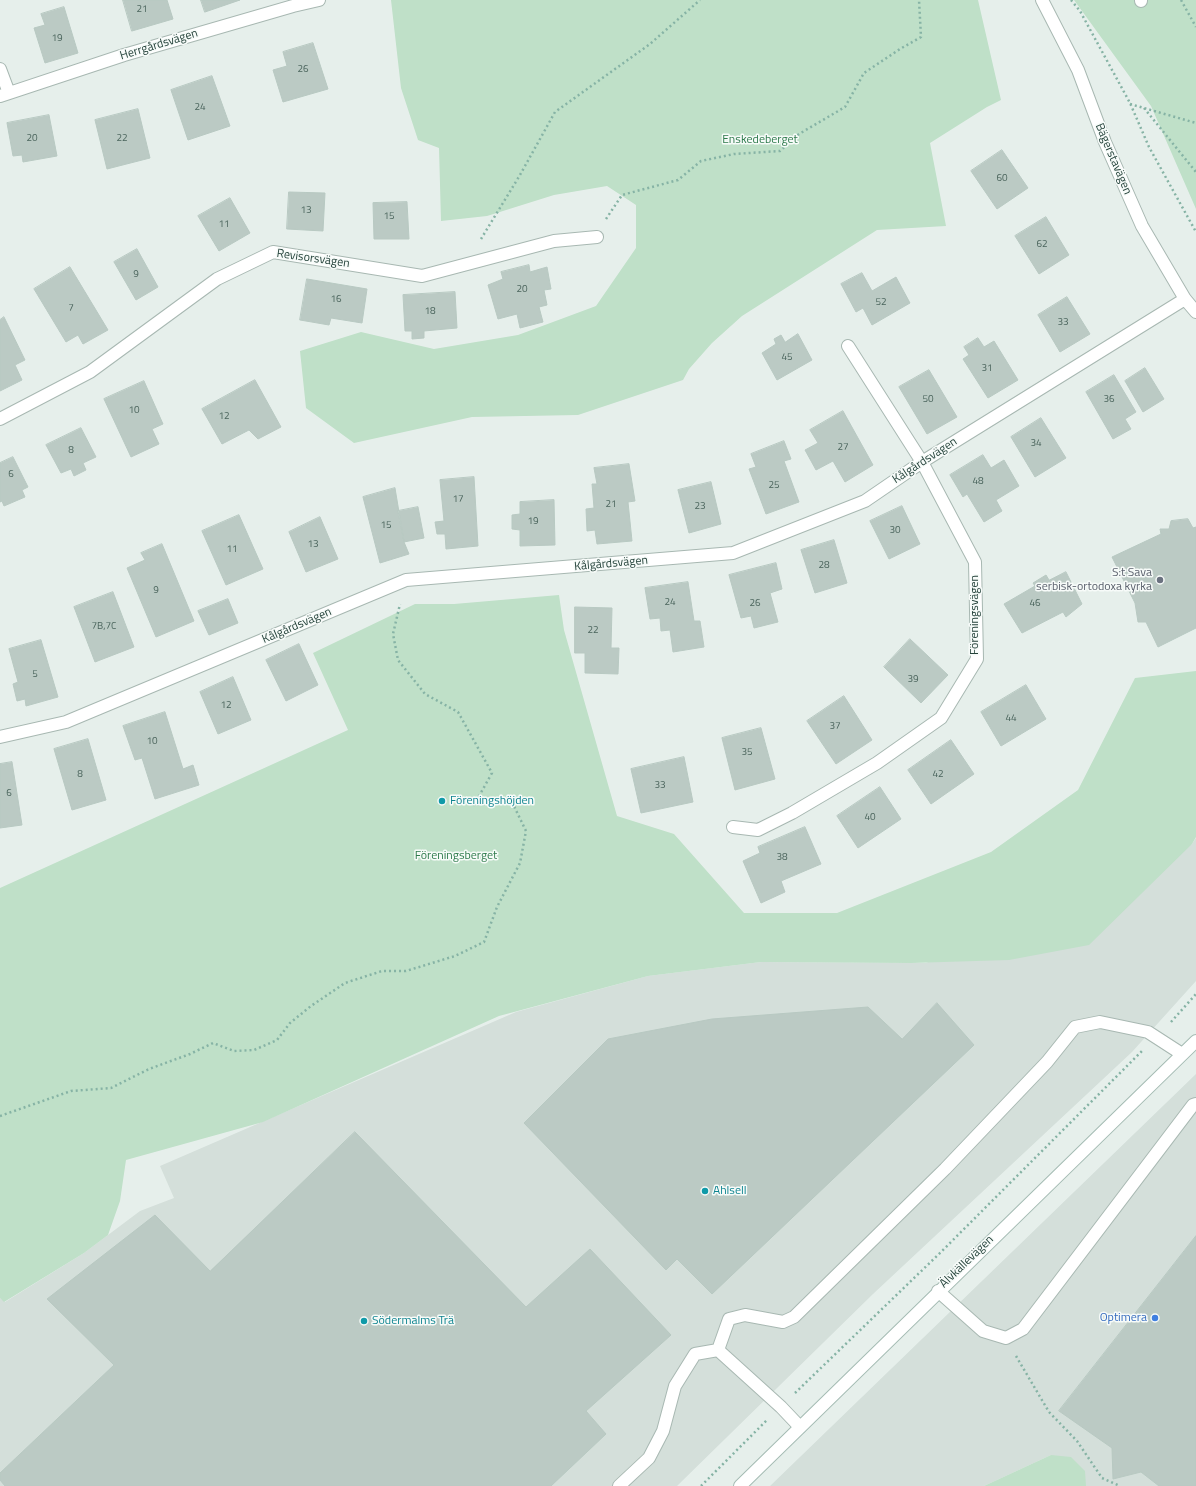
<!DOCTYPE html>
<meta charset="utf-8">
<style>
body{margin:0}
canvas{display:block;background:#e6efeb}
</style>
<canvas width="1196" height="1486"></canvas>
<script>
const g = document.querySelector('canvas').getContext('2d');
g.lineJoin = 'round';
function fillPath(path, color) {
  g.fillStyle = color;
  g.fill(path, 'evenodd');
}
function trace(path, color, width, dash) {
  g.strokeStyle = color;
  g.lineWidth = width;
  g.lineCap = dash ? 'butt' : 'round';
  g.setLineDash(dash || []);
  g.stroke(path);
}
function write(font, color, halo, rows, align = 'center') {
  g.font = font + ' "Titillium Web",sans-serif';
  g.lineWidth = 3;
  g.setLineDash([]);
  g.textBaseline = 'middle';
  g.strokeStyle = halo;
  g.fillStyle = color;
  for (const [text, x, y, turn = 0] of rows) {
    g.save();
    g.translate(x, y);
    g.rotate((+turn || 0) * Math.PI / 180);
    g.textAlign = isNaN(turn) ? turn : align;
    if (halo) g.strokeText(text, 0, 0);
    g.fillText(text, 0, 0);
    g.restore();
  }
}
fillPath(new Path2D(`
 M1196 838V981L1132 1052 873 1294 677 1486H0V1298L5 1302 84 1253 140 1211 174 1198 160 1166 516 1012 648 976 761 962 926 963 1192 844Z
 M1196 1074V1486H1086L1051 1455 984 1486H770Z`), '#d4dfda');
fillPath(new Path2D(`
 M391 0H978L1001 100 987 107 930 143 946 226 877 230 742 316 712 343 689 369 683 380 578 415 472 417 354 443 306 408 300 351 361 332 434 349 518 335 596 306 636 248V205L607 186 554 195 487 216 441 221 439 148 418 140 401 88Z
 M1074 0H1196V209L1151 106Z
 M559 595 564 630 617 816 674 834 744 913H837L991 852 1078 790 1135 678 1196 671V837L1192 844 1089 945 1009 960 911 963 761 962 648 976 499 1016 263 1122 126 1160 120 1201 108 1235 84 1253 4 1302 0 1298V888L348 730 313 653 415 604H454Z
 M1051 1455 1071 1457 1085 1471 1086 1486H984Z`), '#bfe0c8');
const building = new Path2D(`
 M123 0H167L173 19 132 31Z
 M201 0H240L205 12Z
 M64 7 78 53 45 63 34 28 45 25 41 14Z
 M313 43 328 89 283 102 273 70 287 66 283 52Z
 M212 76 230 126 188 140 171 90Z
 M138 109 150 158 107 169 95 120Z
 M49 115 57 156 23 162 22 155 13 156 7 123Z
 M1002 150 1028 188 997 209 971 171Z
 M289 192 325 193 323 231 287 229Z
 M230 198 250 233 219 251 198 216Z
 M407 202 409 239H374L373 203Z
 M1046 217 1069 255 1039 274 1015 236Z
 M137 249 158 287 136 300 114 262Z
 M529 265 530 272 547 267 551 289 544 290 547 305 539 307 543 322 520 328 517 314 498 319 488 285 503 279 501 272Z
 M70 267 108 330 83 344 78 335 66 342 34 289Z
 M862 273 872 291 896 277 910 303 872 325 863 308 856 312 841 284Z
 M307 279 367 289 362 323 331 318 329 325 300 320Z
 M455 292 457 328 424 331V338L412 339V331H405L403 295Z
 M1067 297 1090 334 1060 352 1038 315Z
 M4 317 25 360 15 365 22 380 0 391V320Z
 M798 334 812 360 777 380 762 353 776 344 774 339 781 335 785 342Z
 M978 338 984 347 994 341 1018 380 988 398 963 359 969 355 964 347Z
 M1145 368 1164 399 1143 412 1125 381Z
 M929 370 957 417 927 434 899 387Z
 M1114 375 1136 412 1125 419 1131 429 1113 439 1086 392Z
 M255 380 281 427 258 439 249 430 222 444 202 409Z
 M144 381 163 424 152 429 159 444 131 457 104 399Z
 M843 411 873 465 845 482 833 461 816 470 805 450 818 443 810 430Z
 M1041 418 1066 458 1035 477 1011 437Z
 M81 428 96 457 83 463 86 470 74 476 71 469 61 473 46 445Z
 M784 441 791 459 784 461 799 502 766 514 749 469 756 467 751 454Z
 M983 455 991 468 1004 460 1019 486 996 500 1002 511 984 522 967 494 963 497 950 475Z
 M13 457 28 487 22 490 25 497 4 506 2 501 0 502V463Z
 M629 464 635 501 628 502 632 541 597 544 595 530 587 531 586 509 594 508 592 484H597L594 468Z
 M474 477 478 546 446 549 445 534H437L435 522 444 521 440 480Z
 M711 482 721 524 689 533 678 490Z
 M395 488 404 542 409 554 380 563 363 497Z
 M554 500 555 545 520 546V530L512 529V515L520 514V502Z
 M902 506 920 544 889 559 870 521Z
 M418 507 424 538 404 542 398 511Z
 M239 515 263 569 226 585 202 531Z
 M320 517 338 559 306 572 289 532Z
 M1188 519 1193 528 1196 527V628L1158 647 1146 622H1138L1135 603 1112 557 1161 534 1160 529H1169L1171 521Z
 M834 540 847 583 815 593 801 550Z
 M162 544 194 621 156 637 127 568 145 560 141 553Z
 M776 563 782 589 770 593 778 622 754 628 751 616 741 618 729 575Z
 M1066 572 1082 604 1066 617 1063 612 1022 633 1004 604 1035 586 1033 583 1046 575 1049 580Z
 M688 582 694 621H700L704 647 673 652 670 630 661 631 660 618 650 619 645 588Z
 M113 592 134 647 95 662 74 607Z
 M228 599 238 623 209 635 198 611Z
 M575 607 612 608 611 648H619L618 674 585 673V653H575Z
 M910 639 948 675 921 703 884 667Z
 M41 640 58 697 26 706 25 699 17 701 13 684 18 682 9 649Z
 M299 644 318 685 286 701 266 660Z
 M233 677 251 720 218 734 200 692Z
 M1026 685 1046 719 1001 746 981 712Z
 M844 696 872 740 836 764 807 721Z
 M165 712 183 769 193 765 199 785 155 799 142 758 135 760 123 726Z
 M761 728 775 779 735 790 722 738Z
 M88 739 106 800 72 810 54 749Z
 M951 740 974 774 931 804 908 770Z
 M684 757 693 802 641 813 631 769Z
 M12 762 22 825 0 828V764Z
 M880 787 901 819 858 848 837 816Z
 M805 827 821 864 781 881 785 892 761 903 743 861 760 853 758 847Z
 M937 1003 974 1045 712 1294 677 1259 666 1270 524 1123 608 1039 712 1019 868 1007 902 1039Z
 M355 1132 526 1307 590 1249 671 1335 586 1411 606 1434 551 1486H5L0 1480V1473L114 1365 47 1299 155 1215 210 1271Z
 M1196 1236V1486H1159L1141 1472 1113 1479 1112 1448 1059 1411Z`);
fillPath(building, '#bbcac4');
trace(building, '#b8c9c2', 1);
const lane = new Path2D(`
 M1141 0V1
 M938 1291 983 1331 1006 1338 1023 1329 1193 1105 1196 1104
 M718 1350 729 1319 745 1315 783 1322 794 1317 945 1169 1047 1062 1075 1027 1100 1022 1148 1032 1182 1054
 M619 1486 649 1458 663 1431 675 1386 695 1354 718 1350 781 1407 800 1427`);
const street = new Path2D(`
 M1042 0 1078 70 1105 142 1142 226 1185 299 1196 312
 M0 69 9 93
 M0 96 124 55 293 6 319 0
 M0 419 90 372 217 279 273 252 422 276 554 241 597 237
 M0 737 66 722 406 580 733 553 865 501 922 462 1185 299
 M733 827 758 830 792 813 877 763 941 718 977 659 975 562 922 462 848 346`);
const secondary = new Path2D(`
 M740 1486 1196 1041`);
trace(lane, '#a8b8b2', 14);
trace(street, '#a8b8b2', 14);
trace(secondary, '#a4bbb3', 14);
trace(new Path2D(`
 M1071 0 1080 11 1130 103 1149 147 1196 232
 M1181 0 1196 27
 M1130 104 1196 123
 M1144 108 1196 172
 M606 219 622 195 678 180 701 161 734 154 780 151 799 134 845 107 864 73 900 49 921 37 919 0
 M481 239 520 175 555 112 650 44 700 0
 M1171 1022 1196 994
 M0 1116 71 1091 111 1088 149 1069 190 1054 213 1043 234 1051 254 1050 277 1040 290 1023 311 1006 345 983 382 971H406L455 956 484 942 497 907 520 863 526 831 512 802 474 805 492 773 458 712 425 694 398 660 393 634 400 604
 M1016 1356 1049 1412 1077 1441 1102 1478 1120 1486
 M795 1393 941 1252 1142 1051
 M701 1486 767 1420`), '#86b3a5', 2.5, [2, 3]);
trace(lane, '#fff', 12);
trace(street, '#fff', 12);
trace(secondary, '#fff', 12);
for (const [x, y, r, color] of [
 [1160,580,4,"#6b7280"],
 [442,801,4,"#0f9aa8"],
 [705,1191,4,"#0f9aa8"],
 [1155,1318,4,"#3f7fe0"],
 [364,1321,4,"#0f9aa8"]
]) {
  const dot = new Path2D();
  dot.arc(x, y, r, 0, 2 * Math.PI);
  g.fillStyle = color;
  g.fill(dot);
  trace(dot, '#f7fbf9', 1.5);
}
write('10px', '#4a645c', null, [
 ["21",142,10],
 ["19",57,39],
 ["26",303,70],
 ["24",200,108],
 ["20",32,139],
 ["22",122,139],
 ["60",1002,179],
 ["13",306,211],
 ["15",389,217],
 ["11",224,225],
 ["62",1042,245],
 ["9",136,275],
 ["20",522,290],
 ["16",336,300],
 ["52",881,303],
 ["7",71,309],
 ["18",430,312],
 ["33",1063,323],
 ["45",787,358],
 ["31",987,369],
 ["50",928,400],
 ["36",1109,400],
 ["10",134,411],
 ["12",224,417],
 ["34",1036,444],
 ["27",843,448],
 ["8",71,451],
 ["6",11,475],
 ["48",978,482],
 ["25",774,486],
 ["17",458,500],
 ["21",611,505],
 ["23",700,507],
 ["19",533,522],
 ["15",386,526],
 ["30",895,531],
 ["13",313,545],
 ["11",232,550],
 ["28",824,566],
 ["9",156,591],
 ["24",670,603],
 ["26",755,604],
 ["46",1035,604],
 ["7B,7C",104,627],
 ["22",593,631],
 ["5",35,675],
 ["39",913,680],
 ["12",226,706],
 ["44",1011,719],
 ["37",835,727],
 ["10",152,742],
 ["35",747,753],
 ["8",80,775],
 ["42",938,775],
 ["33",660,786],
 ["6",9,794],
 ["40",870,818],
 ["38",782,858]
]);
write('12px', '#24423a', '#f7fbf9', [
 ["Herrgårdsvägen",159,45,-17],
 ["Bägerstavägen",1113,159,67],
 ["Revisorsvägen",313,259,8],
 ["Kålgårdsvägen",925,461,-33],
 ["Kålgårdsvägen",611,564,-5],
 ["Föreningsvägen",975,615,-90],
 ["Kålgårdsvägen",297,626,-23],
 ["Älvkällevägen",967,1262,-44]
]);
write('12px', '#2d7a4b', '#f7fbf9', [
 ["Enskedeberget",760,140],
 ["Föreningsberget",456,856]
]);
write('12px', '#5b616d', '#f7fbf9', [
 ["S:t Sava",1152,573],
 ["serbisk-ortodoxa kyrka",1152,587]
], 'right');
write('12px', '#0d838f', '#f7fbf9', [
 ["Föreningshöjden",450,801],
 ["Ahlsell",713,1191],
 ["Södermalms Trä",372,1321]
], 'left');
write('12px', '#366cbe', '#f7fbf9', [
 ["Optimera",1147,1318]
], 'right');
</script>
